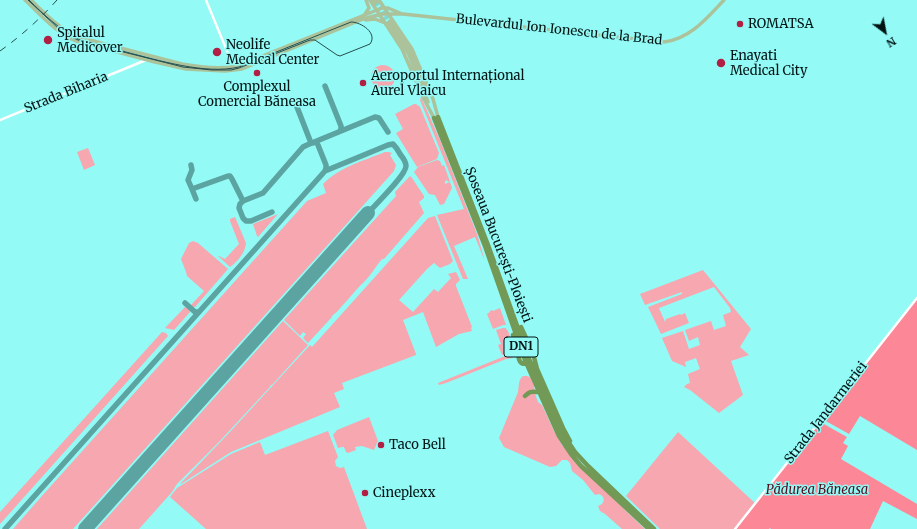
<!DOCTYPE html>
<meta charset="utf-8">
<style>
body{margin:0}
#map{position:relative;width:917px;height:529px;overflow:hidden;background:#93faf6;font-family:Merriweather,serif}
canvas{display:block}
.north{position:absolute;left:865px;top:12px;width:40px;height:40px;-webkit-text-stroke:3px #93faf6;paint-order:stroke;rotate:148deg;font-size:11px;font-weight:700;line-height:16px;text-align:center;color:#011414}
.north::after{content:'';display:block;margin:auto;width:14px;height:18px;background:#011414;clip-path:polygon(50% 0,100% 100%,50% 72%,0 100%)}
</style>
<div id="map">
<canvas width="917" height="529"></canvas>
<div class="north">N</div>
</div>
<script>
const g = document.querySelector('canvas').getContext('2d');
g.lineJoin = 'round';
function fillPath(path, color) {
  g.fillStyle = color;
  g.fill(path, 'evenodd');
}
function trace(path, color, width, dash) {
  g.strokeStyle = color;
  g.lineWidth = width;
  g.lineCap = dash ? 'butt' : 'round';
  g.setLineDash(dash || []);
  g.stroke(path);
}
function write(font, color, halo, rows, align = 'center') {
  g.font = font + ' Merriweather,serif';
  g.lineWidth = 3;
  g.setLineDash([]);
  g.textBaseline = 'middle';
  g.strokeStyle = halo;
  g.fillStyle = color;
  for (const [text, x, y, turn = 0] of rows) {
    g.save();
    g.translate(x, y);
    g.rotate((+turn || 0) * Math.PI / 180);
    g.textAlign = isNaN(turn) ? turn : align;
    if (halo) g.strokeText(text, 0, 0);
    g.fillText(text, 0, 0);
    g.restore();
  }
}
fillPath(new Path2D(`
 M371 77a12 12 0 1 1 24 0a12 12 0 1 1-24 0Z
 M421 97 440 140 477 234 484 258V259L475 237 454 246 468 279H463L437 215 464 209 420 100Z
 M414 104H416L420 107 439 153 437 159 417 167 396 133 403 129 395 114Z
 M88 148 95 165 84 170 77 152Z
 M385 152H388L392 153 390 155 396 165 394 171 73 529H13L41 497 307 201 326 193 323 184C340 167 363 161 385 152Z
 M437 160 440 161 442 166 444 165 449 179 450 181 448 182 447 180 445 181V184L450 182 452 188 444 204 440 205 435 195 429 194 414 172 418 167Z
 M410 176 412 178 424 196V198L419 202 424 213 384 259H382C376 266 371 275 364 282 356 289 349 299 341 307 338 311 335 313 332 316V317L308 343 303 338 306 334 303 332 300 336 284 320 396 196 395 192Z
 M278 214 258 237 257 236 253 224Z
 M435 216 453 261 450 264 440 268 434 263 427 269 399 300 413 312 434 289 438 292 451 278 448 274 456 272 460 280 456 284V286L472 327 471 328 472 331 459 334 436 347 423 312 403 320 416 354V355L342 383 344 389 334 393 340 407 231 452 181 484H180L228 434 310 345 312 347 428 218Z
 M235 217 246 243C245 253 238 261 230 267L218 256H219L225 259 239 244 230 221V219Z
 M193 241 198 243 228 269 195 307H193L191 305 204 291 187 276 186 272 181 259 189 243Z
 M703 270 751 329 740 347 749 355 731 361 743 395 719 413 690 390 684 387 687 384 690 383 688 374 700 369 696 358 685 362 686 367 672 361 662 338 683 331 689 349 700 345 698 337 689 341 685 330 711 321 714 330 726 326 723 315 731 312 730 308 714 287 659 308 665 322 666 319 680 314 681 315 685 313 689 323 661 334 648 307 682 294V292L645 305 640 294Z
 M185 307 190 310V312L174 330 165 328Z
 M500 308 506 325H503L493 329 487 314 490 312V311L492 310 493 311Z
 M283 321 308 345 273 384 270 386V387L218 443 177 484 172 492 139 529H97Z
 M503 328H506V329L508 331 514 348 513 350 502 355 498 345 501 344 496 330Z
 M162 332 166 333 168 336 0 524V512Z
 M515 352 514 356 512 358 506 359 446 383 439 385 438 383Z
 M523 376H527L530 377 534 385 535 394 538 402 542 405 554 431 562 445 627 512 645 529H622L605 514 600 511 598 506C605 504 606 497 599 494L595 495 583 480 572 471 570 463 567 460H562L556 466 550 467 504 447 499 438 518 392C519 386 518 380 523 376Z
 M369 417 378 441 374 450 362 446 355 447 356 450 348 453 346 452 344 447H342L338 448 333 435 337 430Z
 M328 431 338 457 335 461 336 466 340 468 344 467 367 529H206L170 497 177 488 231 454 260 442 265 455Z
 M678 432 756 504 735 529H660L626 496Z`), '#f7a7af');
fillPath(new Path2D(`
 M917 298V450L860 416 849 434 824 420 822 423 847 437 843 443 848 446 841 459 917 504V519L883 501 870 529H771L770 528 769 529H735Z`), '#fc8897');
trace(new Path2D(`
 M325 86 341 126V129L340 131
 M297 107 311 143H313
 M318 145 326 165V168L325 171
 M191 165 192 170 188 180 192 189
 M196 199 192 189 228 176H230L232 179 243 201
 M272 212 251 221H246L243 218 239 208 240 204 243 201 263 193 303 147 307 145 375 117 379 118 388 132
 M185 303 195 312H199
 M5 529 325 171 388 145 393 144C396 147 398 150 400 154 403 158 406 161 406 166 406 175 376 204 368 213`), '#5ca4a2', 5.5);
trace(new Path2D(`
 M85 529 368 213`), '#5ca4a2', 14);
trace(new Path2D(`
 M377 2 390 21
 M375 3 388 23`), '#7dd8d4', 3.5, [3.5, 2]);
trace(new Path2D(`
 M206 0 234 68
 M0 120 146 60
 M735 529 917 298`), '#fff', 2.5);
trace(new Path2D(`
 M25 0C41 15 56 33 76 41L155 62 186 69 225 71 242 69 363 19 382 14H403L664 42C690 39 707 18 724 0
 M31 0C45 14 60 29 78 37L182 64C199 67 223 70 240 65L382 8H388L400 13
 M370 0 402 49 424 99 434 118
 M373 0 375 3
 M376 0 377 2
 M379 0 412 49 433 99 438 117
 M365 14 369 8 366 0
 M366 20 375 19 385 23
 M390 21 408 49 424 85
 M388 23 403 44 409 55 428 102`), '#abc29a', 3.5);
trace(new Path2D(`
 M438 117 488 245 529 359 563 434 575 452 588 466 654 529
 M434 118 485 246 525 360 559 436 571 454 581 466 649 529
 M521 327 533 353 537 369 552 403 563 428 570 441
 M513 335C514 339 516 343 517 348 519 356 517 367 529 363
 M525 396C529 392 531 391 537 392`), '#739956', 4.5);
trace(new Path2D(`
 M28 0 59 29 68 35 80 41 183 67 212 70H231L239 68 310 40H315L337 55 340 56 370 44C378 33 361 22 351 22L239 67C205 75 158 60 126 52 110 47 93 44 78 39 59 29 44 15 29 0`), '#264e4d', 1);
trace(new Path2D(`
 M0 51C21 36 40 19 57 0`), '#264e4d', 1, [7, 7]);
for (const [x, y, r, color] of [
 [740,24,4,"#b11f45"],
 [48,40,5,"#b11f45"],
 [217,52,5,"#b11f45"],
 [721,63,5,"#b11f45"],
 [257,73,4,"#b11f45"],
 [363,83,4,"#b11f45"],
 [381,445,4,"#b11f45"],
 [365,493,4,"#b11f45"]
]) {
  const dot = new Path2D();
  dot.arc(x, y, r, 0, 2 * Math.PI);
  g.fillStyle = color;
  g.fill(dot);
  trace(dot, '#93faf6', 1.5);
}
for (const [x, y, w] of [
 [521,347,34]
]) {
  const box = new Path2D();
  box.roundRect(x - w / 2, y - 10, w, 20, 3);
  g.fillStyle = '#93faf6';
  g.fill(box);
  trace(box, '#011414', 1);
}
write('bold 12px', '#011414', null, [
 ["DN1",521,347]
]);
write('13px', '#011414', '#93faf6', [
 ["ROMATSA",748,24],
 ["Spitalul",57,33],
 ["Medicover",57,48],
 ["Neolife",226,45],
 ["Medical Center",226,60],
 ["Enayati",730,56],
 ["Medical City",730,71],
 ["Aeroportul Internațional",371,76],
 ["Aurel Vlaicu",371,91],
 ["Complexul",257,87,"center"],
 ["Comercial Băneasa",257,102,"center"],
 ["Taco Bell",389,445],
 ["Cineplexx",373,493]
], 'left');
write('13px', '#011414', '#93faf6', [
 ["Bulevardul Ion Ionescu de la Brad",559,30,6],
 ["Strada Biharia",66,93,-22],
 ["Șoseaua București-Ploiești",498,245,69],
 ["Strada Jandarmeriei",826,413,-52]
]);
write('italic 13px', '#550d1e', '#93faf6', [
 ["Pădurea Băneasa",817,490]
]);
</script>
